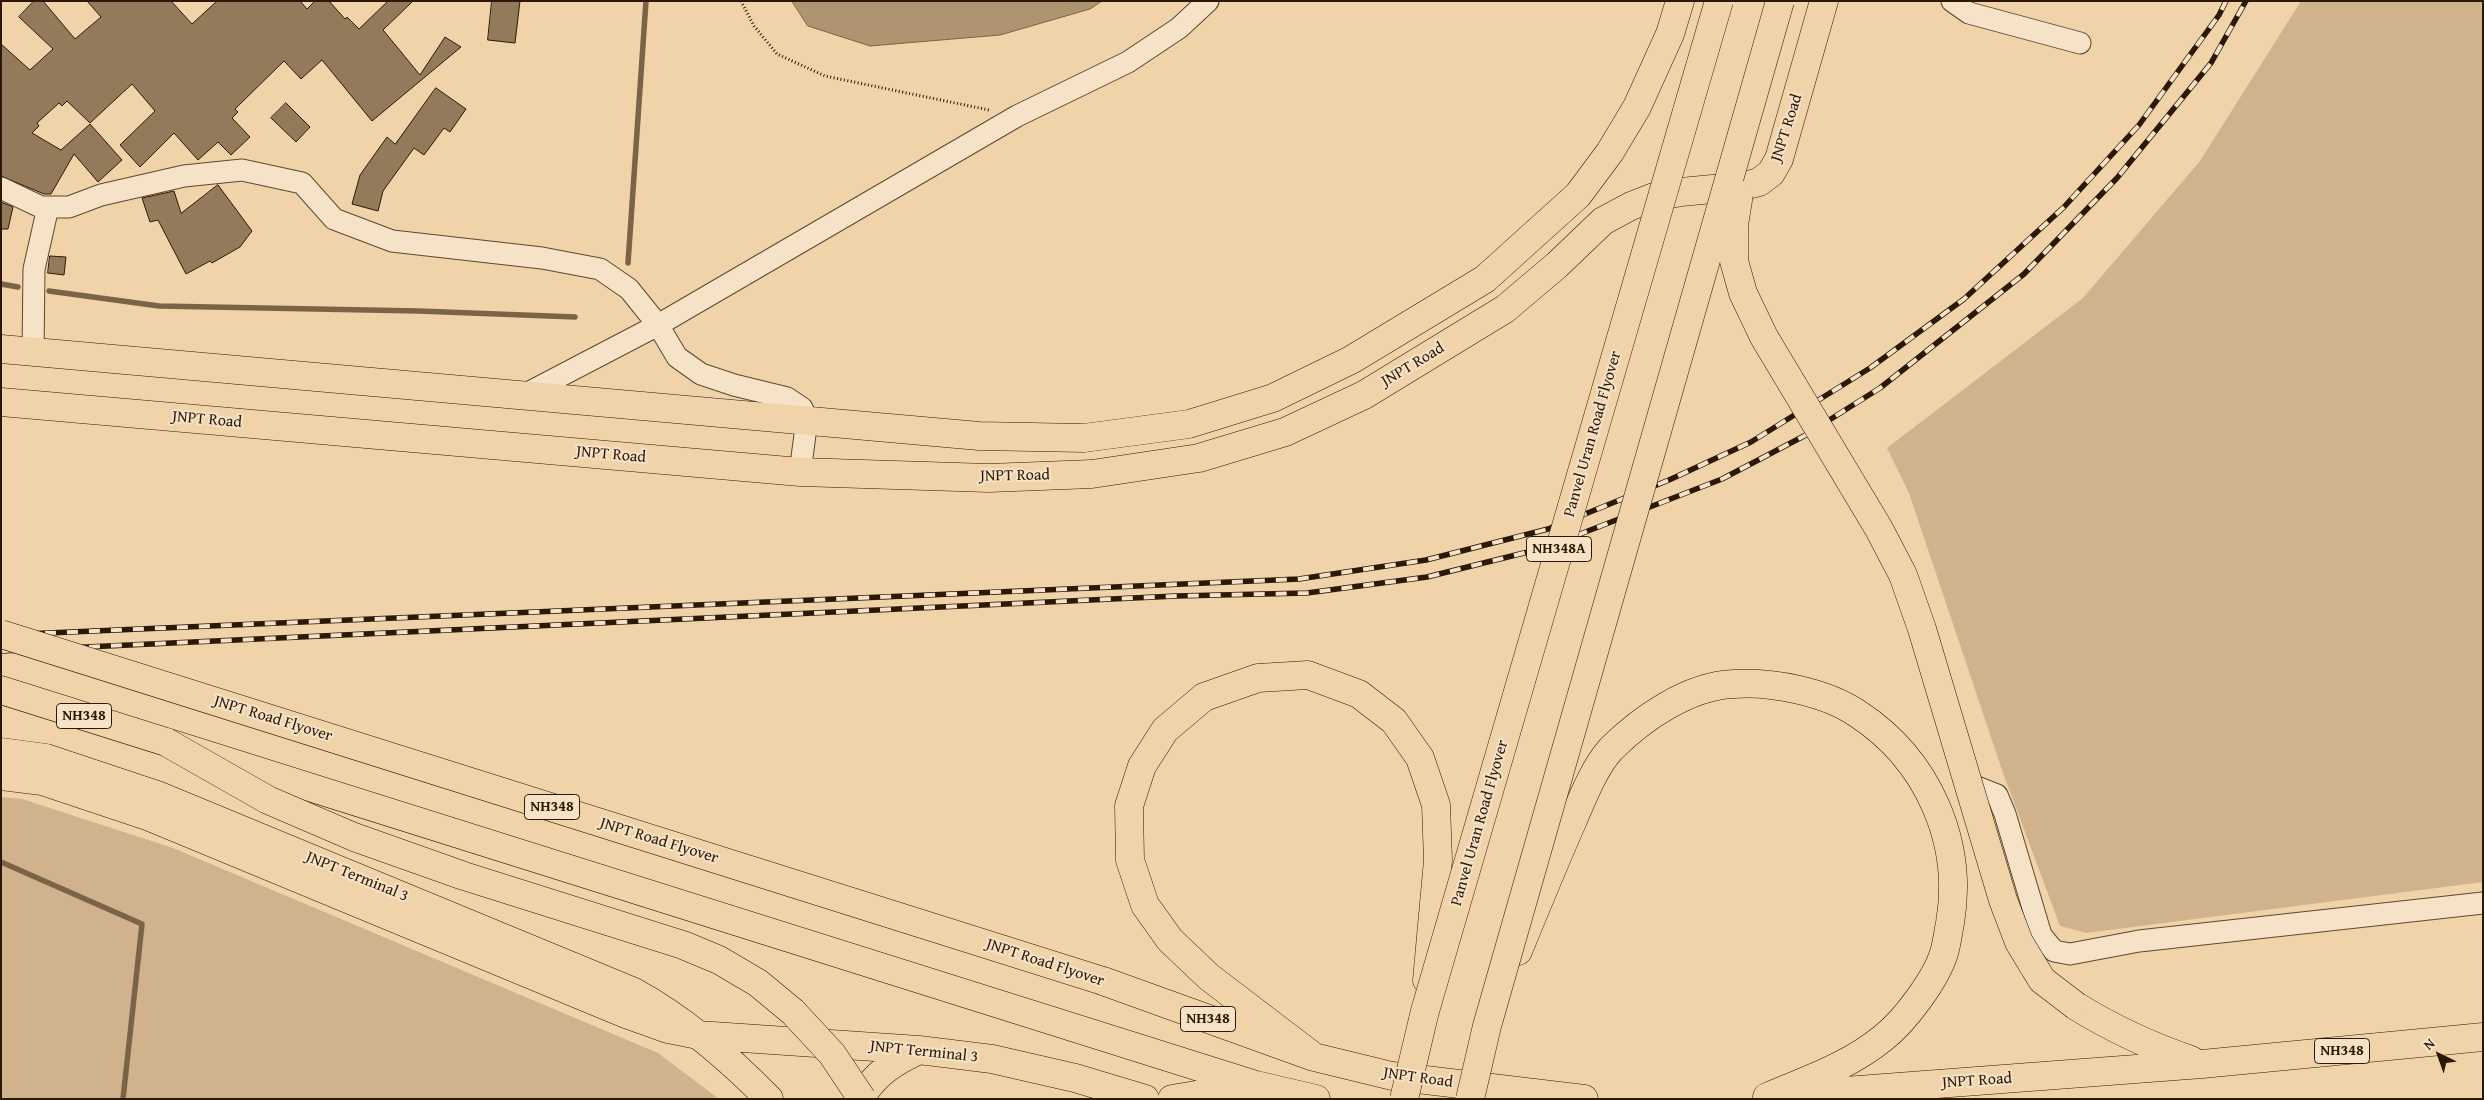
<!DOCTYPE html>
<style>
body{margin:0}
#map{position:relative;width:2484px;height:1100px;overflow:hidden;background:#f1d3a9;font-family:"Gentium Book Plus",serif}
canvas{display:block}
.frame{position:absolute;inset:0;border:2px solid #2c1905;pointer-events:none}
.north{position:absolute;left:2414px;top:1030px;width:50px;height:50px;-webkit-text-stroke:4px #f6e2c7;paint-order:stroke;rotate:318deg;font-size:14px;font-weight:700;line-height:20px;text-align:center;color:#2c1905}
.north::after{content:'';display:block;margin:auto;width:18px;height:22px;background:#2c1905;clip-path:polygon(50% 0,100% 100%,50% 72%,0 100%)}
</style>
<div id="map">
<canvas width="2484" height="1100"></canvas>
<div class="frame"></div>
<div class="north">N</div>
</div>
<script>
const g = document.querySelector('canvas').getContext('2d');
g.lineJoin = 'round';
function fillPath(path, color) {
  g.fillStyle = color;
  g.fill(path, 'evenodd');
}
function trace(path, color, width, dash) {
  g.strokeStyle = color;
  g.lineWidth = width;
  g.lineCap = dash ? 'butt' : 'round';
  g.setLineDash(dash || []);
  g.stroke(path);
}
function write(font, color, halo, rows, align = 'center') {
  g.font = font + ' "Gentium Book Plus",serif';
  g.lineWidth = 4;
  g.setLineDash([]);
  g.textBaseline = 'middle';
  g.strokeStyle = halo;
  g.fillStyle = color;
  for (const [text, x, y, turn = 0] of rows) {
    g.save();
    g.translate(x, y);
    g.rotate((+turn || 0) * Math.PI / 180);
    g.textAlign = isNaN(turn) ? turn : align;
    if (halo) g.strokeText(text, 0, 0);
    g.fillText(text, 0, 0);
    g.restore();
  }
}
fillPath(new Path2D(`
 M2301 1H2483V882L2086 933 2060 926 2003 773 1909 493 1887 448 2083 298 2200 161Z
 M1 797 22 799 173 848 658 1053 719 1099H1Z`), '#d0b38d');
const water = new Path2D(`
 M792 1H1102L1090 9 1000 35 870 46 808 26Z`);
fillPath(water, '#ae9471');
trace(water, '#7a6346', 1);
trace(new Path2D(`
 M628 263 646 1
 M1 284 18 287
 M49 291 159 306 419 311 575 317
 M1 862 142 924 123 1099`), '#7a6346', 5.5);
const building = new Path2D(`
 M34 1H43L75 39 101 17 87 1H171L192 24 217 1H300L307 9 315 1H329L345 19 347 17 359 29 388 1H413L383 30 420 75 445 37 461 47 372 121 322 60 301 79 284 61 235 109 238 112 232 118 250 137 231 155 218 142 198 160 174 133 140 167 120 145 155 111 132 84 90 123 67 101 62 106 59 103 37 123 39 126 32 133 61 150 90 124 122 160 98 182 74 154 51 194H44L1 176V44L30 70 53 49 19 17Z
 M492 1H520L515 43 488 40Z
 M436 88 466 109 450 132 444 128 424 155 414 148 383 191 378 211 352 204 360 175 387 137 395 144Z
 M286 103 310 127 296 142 271 118Z
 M218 185 252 231 240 247 212 263 210 261 186 274 158 220 150 222 142 198 174 191 181 213Z
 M1 202 13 207 8 229H1Z
 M50 256 66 257 64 275 48 273Z`);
fillPath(building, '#927a5a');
trace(building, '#2c1905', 1);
const minor = new Path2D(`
 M1952 1 1969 13 2080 43
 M1 188 41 207H69L101 195 184 176 242 170 302 183 334 219 392 241 542 258 600 269 629 289 658 325 677 357 701 374 734 385 787 398 802 408 807 420 800 472
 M33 353 34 269 48 207
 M524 395 658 325 1017 116 1128 62 1179 28 1208 1
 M1969 784 1997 795 2005 814 2041 935 2054 951 2070 954 2139 941 2483 903`);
const major = new Path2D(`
 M1 752 46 758 157 795 634 992C683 1019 729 1058 769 1099
 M1 776 42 781 150 817 626 1014 668 1029 698 1035 919 1050 992 1059 1075 1078 1145 1099
 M859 1099C877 1073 891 1063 919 1050`);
const highway = new Path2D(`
 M1 349 979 436 1084 438 1189 424 1273 398 1351 360 1485 279 1578 195 1610 152 1637 107 1670 34 1680 1
 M1 402 800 472 989 478 1092 474 1199 458 1285 432 1364 395 1505 309 1557 265 1603 221 1631 206 1654 197 1681 192 1744 186 1759 182 1771 173 1779 159 1824 1
 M1 690 1256 1085 1316 1099
 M1518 951C1536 907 1554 863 1573 820 1582 799 1595 766 1611 749 1641 719 1688 686 1733 684 1771 681 1826 692 1858 714 1928 760 1964 842 1950 923 1948 933 1947 943 1944 953 1936 979 1905 1021 1883 1038 1849 1066 1807 1080 1767 1097
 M1103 981 1314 1057 1392 1076 1584 1099
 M2076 1006C2113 1029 2150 1046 2191 1060
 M1314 1057 1209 977 1170 940 1145 905 1130 860 1129 806 1142 766 1165 730 1204 697 1258 678 1308 675 1359 694 1394 721 1420 758 1436 805 1438 860 1427 980
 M1792 1095 2202 1064 2483 1037
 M1172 1099 1250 1086`);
trace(minor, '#5d482e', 23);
trace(major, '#2c1905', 29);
trace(highway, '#2c1905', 29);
trace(new Path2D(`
 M741 1 754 26 777 54 825 76 989 110`), '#2c1905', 3, [1, 2.5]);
trace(minor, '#f6e2c7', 21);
trace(major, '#f1d3a9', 28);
trace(highway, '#f1d3a9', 28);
const rail = new Path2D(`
 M1 635 1299 579 1426 560 1548 529 1669 480 1751 442 1870 368 1964 299 2064 207 2139 125 2219 15 2226 1
 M1 651 1176 596 1307 593 1427 577 1544 548 1722 479 1804 436 1880 388 2024 274 2117 178 2211 63 2246 1`);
trace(rail, '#2c1905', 5.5);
trace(rail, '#f6e2c7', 4, [11]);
const highwayBridge = new Path2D(`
 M1739 194 1734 225V261L1743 293 1764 337 1879 529 1903 575 1922 629 2003 900 2019 942 2042 980 2076 1006
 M1 634 1103 981
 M166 742 268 800 354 837 464 876 683 945 719 960 758 983 793 1012 832 1054 862 1099
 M1404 1099 1425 1011 1719 1
 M1470 1099 1487 1026 1780 1`);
trace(highwayBridge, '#2c1905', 29, []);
trace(highwayBridge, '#f1d3a9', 28);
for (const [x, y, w] of [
 [1559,549,65],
 [84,716,55],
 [552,807,55],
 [1208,1019,55],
 [2342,1051,55]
]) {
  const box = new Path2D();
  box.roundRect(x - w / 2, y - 12.5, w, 25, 4);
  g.fillStyle = '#f6e2c7';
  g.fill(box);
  trace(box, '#2c1905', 1);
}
write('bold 15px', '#2c1905', null, [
 ["NH348A",1559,549],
 ["NH348",84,716],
 ["NH348",552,807],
 ["NH348",1208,1019],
 ["NH348",2342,1051]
]);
write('16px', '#2c1905', '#f6e2c7', [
 ["JNPT Road",1787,128,-72],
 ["JNPT Road",1413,365,-31],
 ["JNPT Road",207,420,5],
 ["Panvel Uran Road Flyover",1593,434,-74],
 ["JNPT Road",611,455,5],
 ["JNPT Road",1015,476,-1],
 ["JNPT Road Flyover",273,719,17],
 ["Panvel Uran Road Flyover",1480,823,-74],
 ["JNPT Road Flyover",659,841,17],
 ["JNPT Terminal 3",357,877,22],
 ["JNPT Road Flyover",1045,963,18],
 ["JNPT Terminal 3",924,1052,6],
 ["JNPT Road",1418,1078,8],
 ["JNPT Road",1977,1081,-4]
]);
</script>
